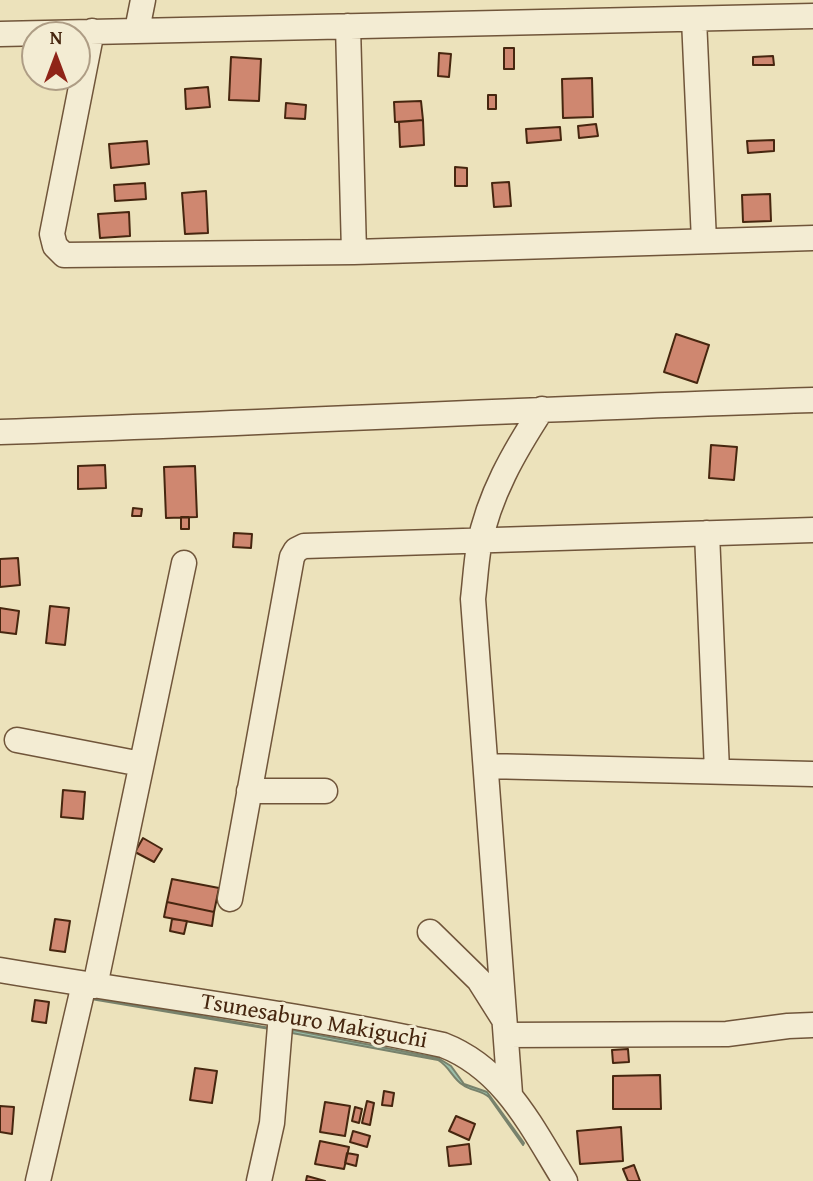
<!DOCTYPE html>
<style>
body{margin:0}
#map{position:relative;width:813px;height:1181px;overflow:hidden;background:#ece2bb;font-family:"Gentium Book Plus",serif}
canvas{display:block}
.north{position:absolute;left:21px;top:21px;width:70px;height:70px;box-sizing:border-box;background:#f3ecd3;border:2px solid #ae9d85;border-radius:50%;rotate:0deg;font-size:19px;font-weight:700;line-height:28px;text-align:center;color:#46260f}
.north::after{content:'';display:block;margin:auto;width:24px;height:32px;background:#8f2418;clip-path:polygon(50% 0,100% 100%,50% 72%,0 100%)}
</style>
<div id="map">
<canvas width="813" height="1181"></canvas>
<div class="north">N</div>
</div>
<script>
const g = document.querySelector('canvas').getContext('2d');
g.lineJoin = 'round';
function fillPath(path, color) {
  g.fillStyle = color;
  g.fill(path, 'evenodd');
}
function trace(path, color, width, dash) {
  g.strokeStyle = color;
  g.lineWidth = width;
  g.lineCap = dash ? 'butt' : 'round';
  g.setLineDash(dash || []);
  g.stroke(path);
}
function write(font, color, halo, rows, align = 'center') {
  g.font = font + ' "Gentium Book Plus",serif';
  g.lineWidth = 6;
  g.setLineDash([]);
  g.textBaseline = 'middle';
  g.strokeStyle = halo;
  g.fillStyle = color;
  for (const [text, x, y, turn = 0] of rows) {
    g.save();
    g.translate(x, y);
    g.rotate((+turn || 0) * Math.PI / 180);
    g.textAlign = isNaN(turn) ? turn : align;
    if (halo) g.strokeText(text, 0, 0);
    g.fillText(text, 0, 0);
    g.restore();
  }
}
const water = new Path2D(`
 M92 997 270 1028V1029L91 999Z
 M293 1030 438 1058 451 1066 464 1084 487 1092 524 1143 523 1145 489 1097C481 1090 471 1091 463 1085 452 1078 450 1067 438 1060L292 1033Z`);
fillPath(water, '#9abfaa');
trace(water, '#78826c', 2);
const building = new Path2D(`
 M504 48H514V69H504Z
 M439 53 451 54 449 77 438 76Z
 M773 56 774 65H753V57Z
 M231 57 261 59 259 101 229 100Z
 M592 78 593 117 563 118 562 79Z
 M208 87 210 107 186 109 185 89Z
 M488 95H496V109H488Z
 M421 101 423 120 395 122 394 102Z
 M286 103 306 105 305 119 285 118Z
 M423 120 424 145 400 147 399 122Z
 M596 124 598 136 579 138 578 126Z
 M560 127 561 140 527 143 526 129Z
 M774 140V151L748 153 747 141Z
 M147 141 149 164 111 168 109 144Z
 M455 167 467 168V186H455Z
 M509 182 511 206 494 207 492 183Z
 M145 183 146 199 115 201 114 185Z
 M206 191 208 233 185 234 182 193Z
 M770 194 771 221 743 222 742 195Z
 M129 212 130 236 100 238 98 214Z
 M676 334 709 345 697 383 664 372Z
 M711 445 737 447 734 480 709 478Z
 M105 465 106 488 78 489V466Z
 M195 466 197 517 166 518 164 467Z
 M133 508 142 509 141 516H132Z
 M181 517H189V529H181Z
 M234 533 252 534 251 548 233 547Z
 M18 558 20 585 0 587V559Z
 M50 606 69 608 65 645 46 643Z
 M0 608 19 611 16 634 0 632Z
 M63 790 85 792 83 819 61 817Z
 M143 838 162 849 154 862 135 852Z
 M172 879 219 888 214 912 167 902Z
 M167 902 214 912 212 926 164 917Z
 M55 919 70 921 65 952 50 950Z
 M172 919 187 921 184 934 170 931Z
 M35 1000 49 1002 46 1023 32 1021Z
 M628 1049 629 1062 613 1063 612 1050Z
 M195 1068 217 1071 212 1103 190 1100Z
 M660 1075 661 1109H613V1076Z
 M384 1091 394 1093 392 1106 382 1105Z
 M367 1101 374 1103 370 1125 362 1123Z
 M325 1102 350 1106 345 1136 320 1132Z
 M0 1106 14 1107 12 1134 0 1132Z
 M355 1107 362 1109 359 1123 352 1121Z
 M456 1116 475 1124 469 1140 449 1131Z
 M621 1127 623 1161 580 1164 577 1131Z
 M353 1131 370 1136 367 1147 350 1142Z
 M320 1141 349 1147 344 1169 315 1164Z
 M469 1144 471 1164 449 1166 447 1147Z
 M347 1153 358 1155 356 1166 345 1163Z
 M634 1165 640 1181H628L623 1169Z
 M307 1176 325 1181H306Z`);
fillPath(building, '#cf8770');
trace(building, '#46260f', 2);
const minor = new Path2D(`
 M694 19 704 241
 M348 26 354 252
 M137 30 143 0
 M92 31 52 234 55 246 64 255 354 252 813 238
 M0 34 813 16
 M0 432C271 423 542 408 813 400
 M707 533 717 771
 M17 740 141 764
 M486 766 813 774
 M249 791H325
 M230 899 292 557 296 550 304 546 813 530
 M430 932 479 980 503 1018
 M0 970C148 995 297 1013 443 1045 505 1069 532 1128 565 1181
 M95 986 184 563
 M506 1035 727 1034 788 1026 813 1025
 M510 1094 473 599C475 582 476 563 479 546 489 495 514 452 542 409
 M38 1181 84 984
 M259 1181 272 1123 281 1014`);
trace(minor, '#70553a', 27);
trace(minor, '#f3ecd3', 24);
write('23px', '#46260f', '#f3ecd3', [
 ["Tsunesaburo Makiguchi",314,1022,10]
]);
</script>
